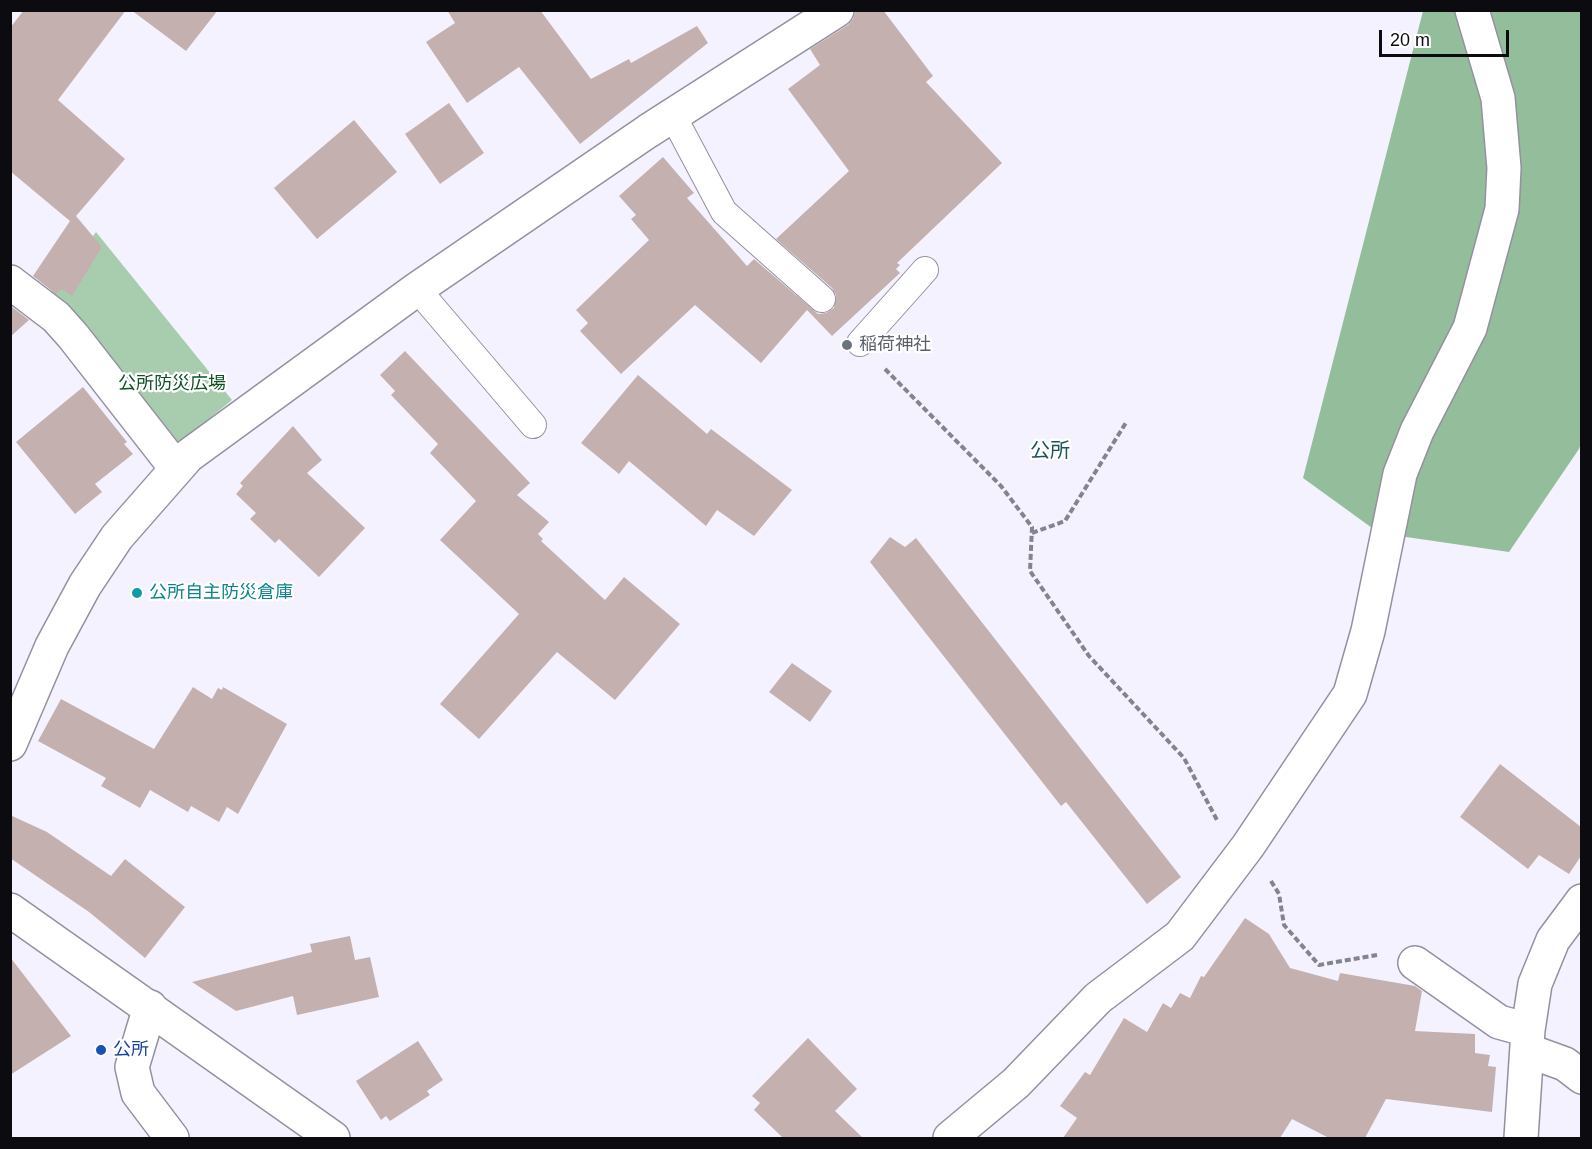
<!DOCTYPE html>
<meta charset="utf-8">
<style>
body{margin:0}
#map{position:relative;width:1592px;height:1149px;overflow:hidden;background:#f5f2ff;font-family:Helvetica,sans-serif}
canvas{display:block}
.frame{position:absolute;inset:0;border:12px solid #0c0b10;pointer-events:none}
.scale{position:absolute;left:1379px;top:30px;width:130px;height:27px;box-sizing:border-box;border:3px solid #0c0b10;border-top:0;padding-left:8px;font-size:18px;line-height:21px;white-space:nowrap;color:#0c0b10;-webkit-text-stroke:4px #fff;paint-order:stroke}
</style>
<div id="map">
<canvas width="1592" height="1149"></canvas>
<div class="frame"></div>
<div class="scale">20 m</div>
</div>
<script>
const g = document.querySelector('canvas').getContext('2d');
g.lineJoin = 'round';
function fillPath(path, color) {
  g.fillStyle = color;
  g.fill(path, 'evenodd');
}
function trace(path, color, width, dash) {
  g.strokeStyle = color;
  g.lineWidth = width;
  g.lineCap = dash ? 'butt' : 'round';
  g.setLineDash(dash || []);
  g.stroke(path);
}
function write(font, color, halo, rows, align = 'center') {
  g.font = font + ' Helvetica,"Noto Sans JP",sans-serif';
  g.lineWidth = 4.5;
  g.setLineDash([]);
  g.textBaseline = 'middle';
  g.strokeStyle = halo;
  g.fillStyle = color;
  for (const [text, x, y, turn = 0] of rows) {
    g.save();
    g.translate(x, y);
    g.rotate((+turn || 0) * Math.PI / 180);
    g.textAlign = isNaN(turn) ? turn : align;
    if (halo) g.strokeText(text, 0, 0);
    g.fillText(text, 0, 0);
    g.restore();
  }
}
fillPath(new Path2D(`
 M96 232 232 400 181 442 171 438 49 294Z`), '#a8cdae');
fillPath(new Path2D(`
 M1423 11H1581L1582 440 1579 449 1509 552 1379 533 1303 478Z`), '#94be9b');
fillPath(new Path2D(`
 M24 10H126L58 100 125 159 76 216 102 247 72 296 62 289 56 294 33 276 70 221 10 171V28Z
 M131 10H218L186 51Z
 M447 10H540L591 79 629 59 631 63 697 26 708 43 580 144 519 67 467 103 426 42 455 23Z
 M856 10H883L933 76 926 82 1002 163 897 263 900 265 896 269 900 273 832 336 807 310 761 363 695 305 621 374 580 331 588 323 576 310 649 240 631 219 636 215 619 196 663 157 694 193 687 198 747 266 754 259 818 314 826 313 834 308 836 295 832 288 776 239 849 171 788 89 820 65 810 49 848 25 853 19Z
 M449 103 484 153 440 184 405 134Z
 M354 120 397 172 317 239 274 188Z
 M12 307 29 320 10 337V310Z
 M405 351 530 483 517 495 549 522 538 534 543 539 541 541 605 600 624 577 680 624 615 700 557 652 479 739 440 704 519 614 440 540 476 501 430 453 438 444 391 395 395 391 380 375Z
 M638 375 707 434 711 429 792 490 754 536 717 510 706 526 629 461 619 474 581 443Z
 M83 387 127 442 124 444 133 454 95 484 102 492 75 514 16 442Z
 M293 426 322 460 307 473 365 528 319 577 279 539 275 543 250 519 256 513 236 494 243 486 240 483Z
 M890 537 905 547 916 538 1181 877 1147 904 1066 802 1061 806 870 562Z
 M792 663 832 691 810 722 769 692Z
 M193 687 212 699 218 688 222 690 223 687 287 724 238 814 227 807 219 822 191 806 188 812 150 790 140 808 101 786 106 778 38 741 61 699 154 749Z
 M1500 764 1581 827V856L1569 874 1539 855 1528 869 1460 817Z
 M10 815 47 832 111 876 125 859 185 907 145 958 89 912 10 858Z
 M1245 918 1269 934 1290 968 1338 981 1340 973 1415 986 1422 991 1415 1031 1475 1034V1053L1490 1055 1488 1066 1496 1067 1492 1112 1386 1099 1365 1138H1329L1292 1119 1280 1138H1063L1077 1118 1060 1106 1085 1072 1090 1075 1124 1018 1147 1032 1163 1003 1171 1008 1180 993 1190 998 1201 976 1204 977Z
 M350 936 355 960 370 957 379 997 297 1015 293 996 236 1011 192 982 312 952 310 944Z
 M10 957 71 1036 10 1075Z
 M808 1038 857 1089 835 1111 863 1138H783L754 1110 760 1103 752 1096Z
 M418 1041 443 1080 427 1091 430 1095 390 1121 386 1116 381 1120 356 1081Z`), '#c4b1af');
const service = new Path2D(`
 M673 116 724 212 822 299
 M417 289 533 425
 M860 343 925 270`);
const minor = new Path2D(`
 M10 282 56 317 73 336 176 468
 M10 744 52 646 85 585 117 537 188 456 417 289 648 131 837 10
 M1415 963 1499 1022 1528 1030
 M150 1007 132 1067 138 1093 172 1138
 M1529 1051 1565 1064 1582 1077
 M950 1138 1016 1083 1098 998 1180 936 1248 846 1350 694 1368 631 1400 474 1417 431 1470 328 1502 209 1504 168 1498 98 1472 10
 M1521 1138 1528 1030 1535 984 1553 940 1582 901`);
const tertiary = new Path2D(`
 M10 910 333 1138`);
trace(service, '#94909f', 28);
trace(minor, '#94909f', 36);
trace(tertiary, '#94909f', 36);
trace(new Path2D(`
 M885 369 1001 486 1032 527 1030 571 1089 656 1184 758 1217 820
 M1032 533 1065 521 1127 421
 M1271 881 1279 894 1284 925 1319 965 1377 955`), '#85838d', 4, [6, 3]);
trace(service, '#fff', 26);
trace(minor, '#fff', 33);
trace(tertiary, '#fff', 33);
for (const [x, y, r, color] of [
 [847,345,6,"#6b7280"],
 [137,593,6,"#0f9aa8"],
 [101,1050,6,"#1a4fb4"]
]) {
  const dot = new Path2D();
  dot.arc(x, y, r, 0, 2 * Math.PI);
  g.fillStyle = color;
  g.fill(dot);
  trace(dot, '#fff', 2);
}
write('18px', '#5b616d', '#fff', [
 ["稲荷神社",859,345]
], 'left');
write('18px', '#0d5024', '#fff', [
 ["公所防災広場",172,384]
]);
write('18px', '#0d838f', '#fff', [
 ["公所自主防災倉庫",149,593]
], 'left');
write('18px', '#164399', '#fff', [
 ["公所",113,1050]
], 'left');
write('20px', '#19545a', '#fff', [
 ["公所",1050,451]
]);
</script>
